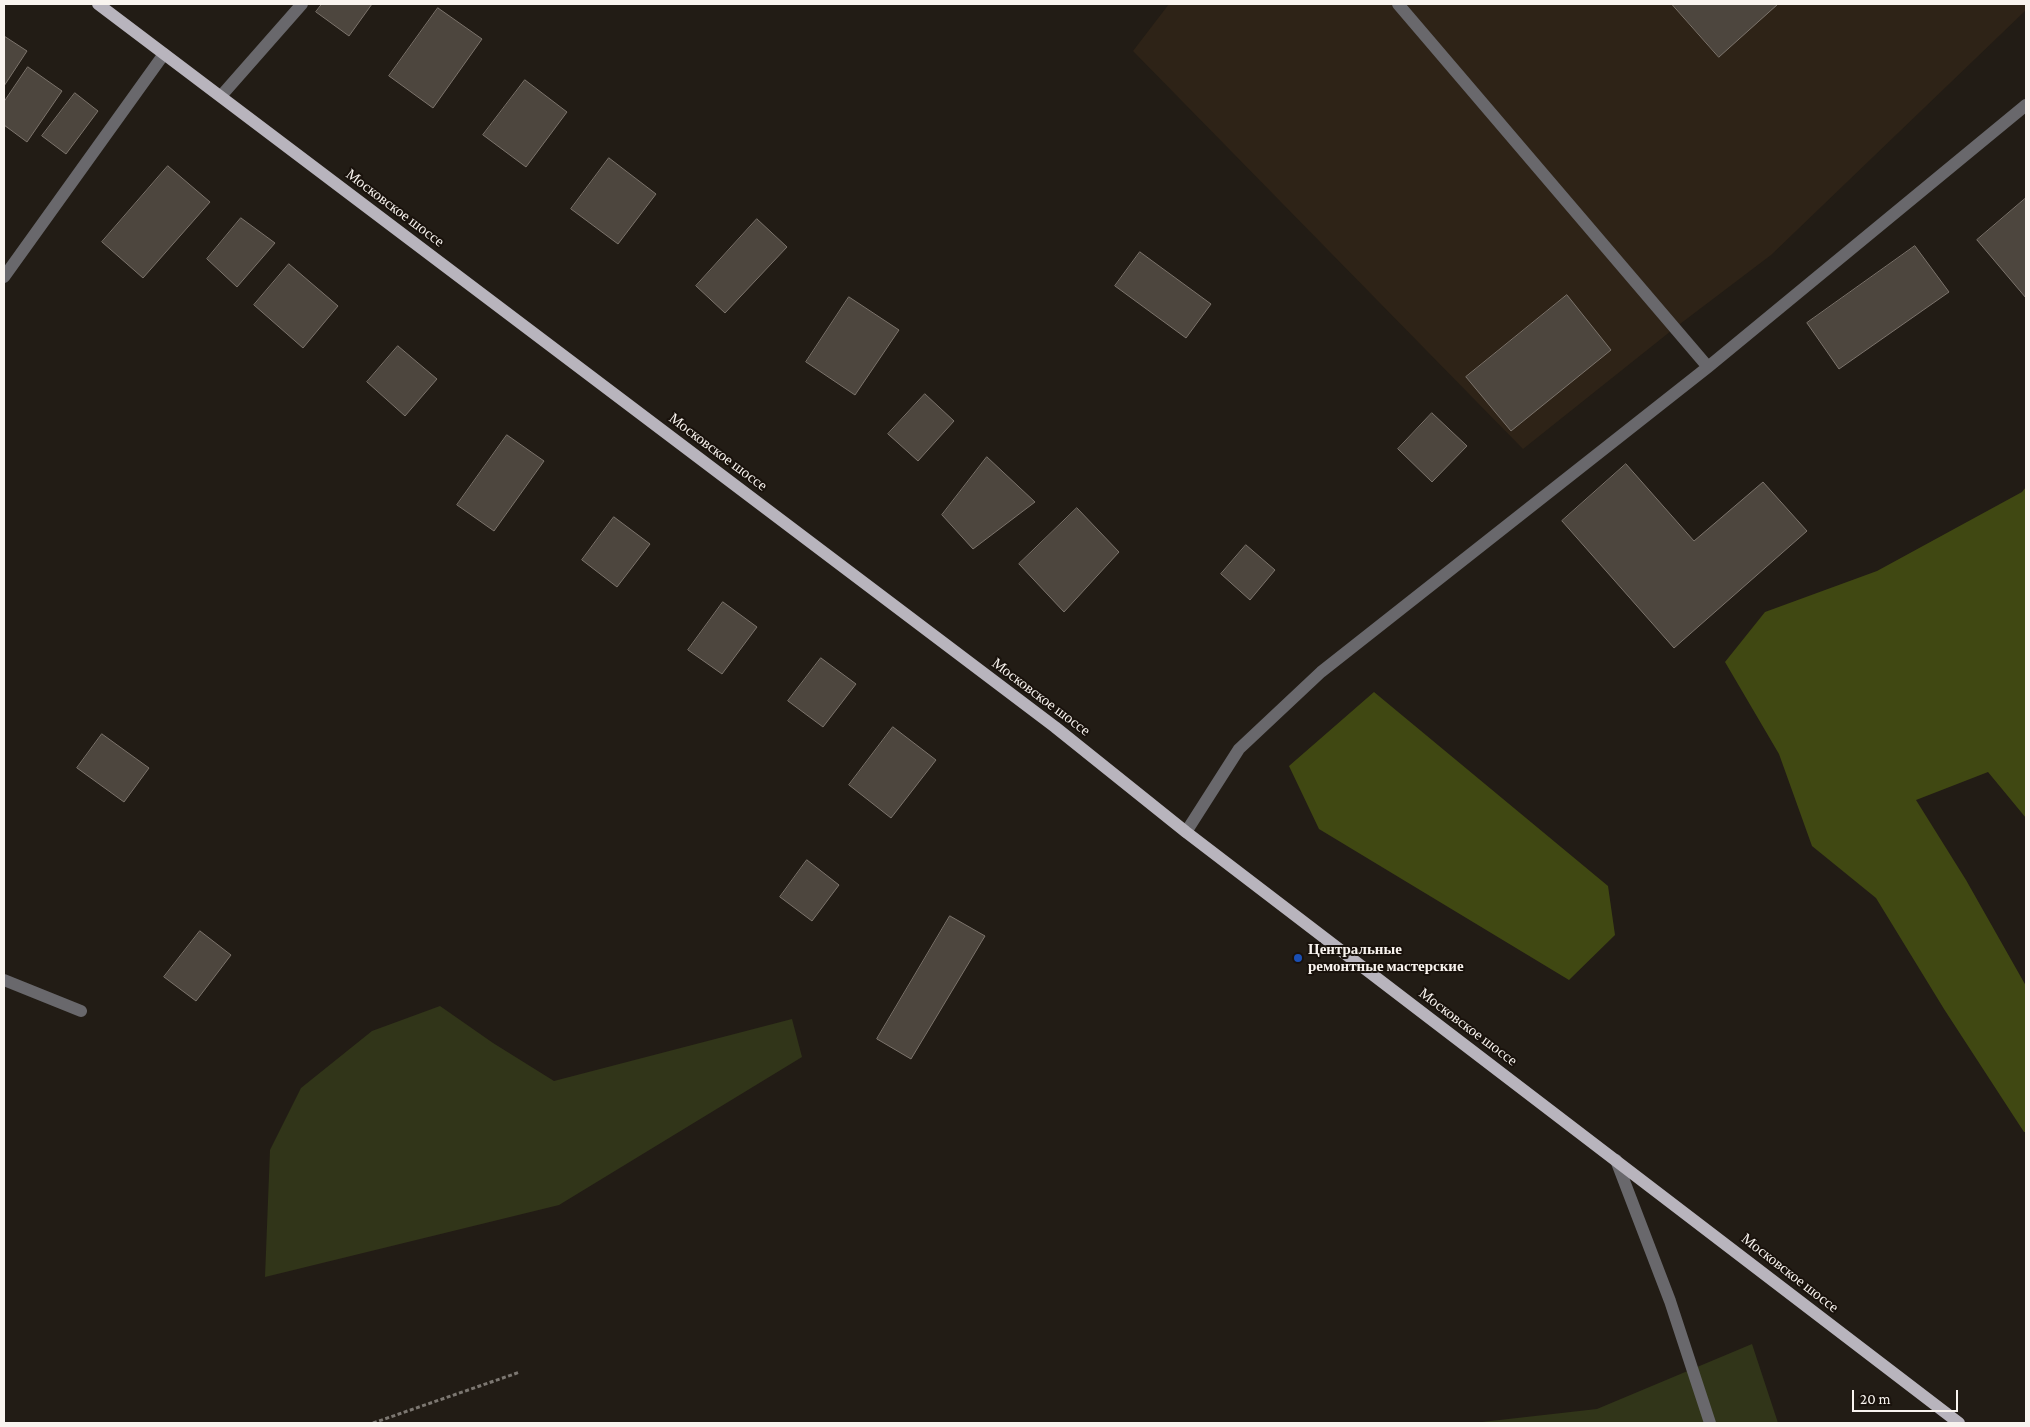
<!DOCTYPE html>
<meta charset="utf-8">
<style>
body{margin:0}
#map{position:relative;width:2030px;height:1427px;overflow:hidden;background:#221c15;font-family:"Crimson Pro",serif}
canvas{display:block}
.frame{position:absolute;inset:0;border:5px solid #f9f4ef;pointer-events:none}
.scale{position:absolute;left:1852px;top:1390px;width:106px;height:22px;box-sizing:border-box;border:2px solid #f9f4ef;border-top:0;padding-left:6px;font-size:15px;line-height:18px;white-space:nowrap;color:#f9f4ef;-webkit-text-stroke:4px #19120c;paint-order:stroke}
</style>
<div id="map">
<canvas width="2030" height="1427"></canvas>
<div class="frame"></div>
<div class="scale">20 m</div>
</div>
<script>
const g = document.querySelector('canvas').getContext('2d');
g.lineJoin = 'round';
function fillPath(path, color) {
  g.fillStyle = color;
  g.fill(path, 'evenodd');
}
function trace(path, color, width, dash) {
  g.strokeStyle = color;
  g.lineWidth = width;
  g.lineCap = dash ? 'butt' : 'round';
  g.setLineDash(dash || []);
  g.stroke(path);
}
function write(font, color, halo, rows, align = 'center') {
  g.font = font + ' "Crimson Pro",serif';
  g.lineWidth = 4;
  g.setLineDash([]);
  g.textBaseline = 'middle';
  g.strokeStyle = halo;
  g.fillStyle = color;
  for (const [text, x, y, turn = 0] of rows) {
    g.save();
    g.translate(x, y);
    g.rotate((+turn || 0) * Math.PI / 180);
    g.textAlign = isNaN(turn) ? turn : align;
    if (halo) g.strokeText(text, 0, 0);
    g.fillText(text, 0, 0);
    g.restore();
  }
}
fillPath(new Path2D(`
 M1169 4H2026V10L1771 255 1676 327 1523 449 1133 51Z`), '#2e2317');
fillPath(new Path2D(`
 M440 1006 493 1043 554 1081 792 1019 802 1057 559 1205 265 1277 270 1150 301 1088 372 1031Z
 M1752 1344 1778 1423H1473L1597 1409Z`), '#313519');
fillPath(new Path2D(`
 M2026 487V818L1988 772 1916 800 1966 880 2026 986V1132H2024L1944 1009 1876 898 1812 846 1779 754 1725 662 1765 612 1877 571 2022 492Z
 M1374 692 1608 886 1615 935 1569 980 1319 829 1289 766Z`), '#404812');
const building = new Path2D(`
 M322 4H372L349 36 316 12Z
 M1672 4H1778L1719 57Z
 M438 8 482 39 433 108 389 76Z
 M4 36 27 51 4 86Z
 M28 67 62 91 27 142 4 125V102Z
 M525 80 567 112 526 167 483 135Z
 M75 93 98 111 66 154 42 136Z
 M609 158 656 194 618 244 571 209Z
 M168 166 210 202 143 278 102 242Z
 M2026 198V298L1977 240Z
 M241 218 275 243 237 287 207 259Z
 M757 219 787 247 725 313 696 286Z
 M1915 246 1949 292 1839 369 1807 323Z
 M1140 252 1211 304 1186 338 1115 286Z
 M289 264 338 306 303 348 254 305Z
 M1567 295 1611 350 1511 431 1466 377Z
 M849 297 899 330 855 395 806 362Z
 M398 346 437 379 405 416 367 382Z
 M925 394 954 421 918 461 888 434Z
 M1432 413 1467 446 1432 482 1398 449Z
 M507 435 544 461 494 531 457 505Z
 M987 457 1035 502 973 549 942 515Z
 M1626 464 1694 541 1763 482 1807 531 1674 648 1562 521Z
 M1077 508 1119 552 1064 612 1019 564Z
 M614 517 650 544 617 587 582 560Z
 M1246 545 1275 570 1250 600 1221 574Z
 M723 602 757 627 722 674 688 650Z
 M821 658 856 684 823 727 788 701Z
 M893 727 936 760 891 818 849 785Z
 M102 734 149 768 124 802 77 768Z
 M807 860 839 885 812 921 780 897Z
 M950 916 985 936 911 1059 877 1039Z
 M200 931 231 955 196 1001 164 977Z`);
fillPath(building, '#4d463e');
trace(building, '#7c746c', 1);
trace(new Path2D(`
 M373 1423 520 1372`), '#7c7771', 3, [4, 2.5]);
trace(new Path2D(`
 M1398 4 1708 367
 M221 96 302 4
 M1186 832 1239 749 1321 672 1708 367 2026 105
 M4 980 81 1011
 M1616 1160 1670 1301 1710 1423`), '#69686c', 12);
trace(new Path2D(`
 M4 277 164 54`), '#69686c', 12);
trace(new Path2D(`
 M98 4 1055 727 1186 832 1959 1423`), '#b8b4bd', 12);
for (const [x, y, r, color] of [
 [1298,958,5,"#1a4fb4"]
]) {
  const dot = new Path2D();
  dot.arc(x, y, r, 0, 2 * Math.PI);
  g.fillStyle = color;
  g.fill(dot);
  trace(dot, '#19120c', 2);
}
write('15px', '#f9f4ef', '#19120c', [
 ["Московское шоссе",395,208,37],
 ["Московское шоссе",718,452,37],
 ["Московское шоссе",1041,697,37],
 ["Московское шоссе",1468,1027,37],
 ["Московское шоссе",1790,1273,38]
]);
write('bold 15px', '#f9f4ef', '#19120c', [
 ["Центральные",1308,949],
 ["ремонтные мастерские",1308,966]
], 'left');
</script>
